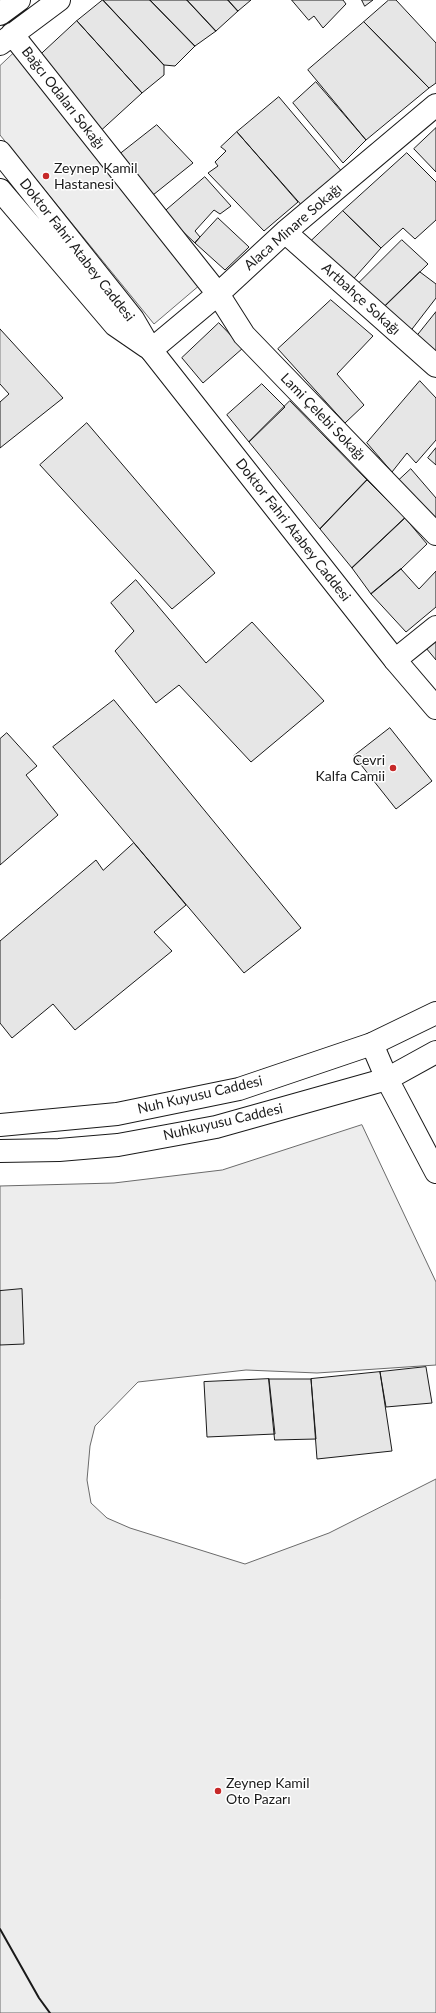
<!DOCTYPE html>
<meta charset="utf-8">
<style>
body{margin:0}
canvas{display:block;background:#fff}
</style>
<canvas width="436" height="2013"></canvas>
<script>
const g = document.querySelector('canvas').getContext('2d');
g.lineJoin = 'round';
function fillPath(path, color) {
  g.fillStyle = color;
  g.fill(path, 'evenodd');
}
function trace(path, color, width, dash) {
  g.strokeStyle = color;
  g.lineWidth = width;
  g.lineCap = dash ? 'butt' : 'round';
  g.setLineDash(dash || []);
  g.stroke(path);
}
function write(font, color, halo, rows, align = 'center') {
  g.font = font + ' Lato,sans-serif';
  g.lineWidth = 3;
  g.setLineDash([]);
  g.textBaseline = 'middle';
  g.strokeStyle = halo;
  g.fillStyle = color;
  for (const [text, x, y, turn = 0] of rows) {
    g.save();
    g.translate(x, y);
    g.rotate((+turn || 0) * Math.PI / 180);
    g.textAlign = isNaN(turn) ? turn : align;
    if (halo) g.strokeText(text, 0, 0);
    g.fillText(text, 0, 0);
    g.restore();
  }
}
const built = new Path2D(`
 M15 52 201 284 154 324 0 135V66Z
 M362 1125 436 1282V1365L317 1373 246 1370 138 1382 95 1426 90 1446 87 1480 91 1503 107 1518 130 1528 245 1564 329 1533 436 1479V2013H0V1186L114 1183 222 1170Z`);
fillPath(built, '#ededed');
trace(built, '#6a6a6a', 1);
const building = new Path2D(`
 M103 0H150L195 46 175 66 164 65Z
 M103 0 164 65V75L142 93 77 21Z
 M150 0H187L216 31 195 46Z
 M187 0H228L238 11 216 31Z
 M228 0H251L238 11Z
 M292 0H343L346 4 323 28 314 16 309 20Z
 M362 0H373L365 6Z
 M389 0H396L436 43V83L429 88 364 22Z
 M77 21 142 93 96 135 36 59Z
 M364 22 429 88 366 140 308 70Z
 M316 82 366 140 343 163 293 103Z
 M279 97 343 173 304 208 237 132Z
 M157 125 193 163 148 199 115 158Z
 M436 128V172L414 149Z
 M237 132 298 202 264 231 208 173 218 166 215 162 226 151 221 147Z
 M407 153 436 182V220L415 239 403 228 381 248 343 211Z
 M205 177 231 206 220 214 214 210 195 231 200 237 195 243 163 213Z
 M343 211 381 248 349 284 308 244Z
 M218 218 249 247 225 270 195 243Z
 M402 240 428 264 383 308 354 288Z
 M420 272 436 284V298L409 333 383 308Z
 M331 300 373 336 337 374 364 405 345 423 278 349Z
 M436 312V353L417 336Z
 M219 323 243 348 203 383 182 358Z
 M0 329 63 398 0 448V402L9 394 0 384Z
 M420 381 436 398V440L416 463 407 453 392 472 367 443Z
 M262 384 285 407 249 442 227 415Z
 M290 401 367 480 320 529 249 442Z
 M87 423 215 573 172 609 40 465Z
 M436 448V465L428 458Z
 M411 469 436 498V523L397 482Z
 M367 480 405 518 352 568 320 529Z
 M405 518 427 544 401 569 371 594 352 568Z
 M401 569 419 589 436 571V607L406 632 371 594Z
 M136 580 206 663 252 622 324 701 251 762 179 685 156 703 115 651 134 631 111 603Z
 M436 641V660L426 648Z
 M114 700 301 928 244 973 53 747Z
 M390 728 432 781 396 809 354 756Z
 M7 733 37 766 26 775 58 815 0 865V739Z
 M134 843 186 905 154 932 172 951 75 1030 53 1004 12 1038 0 1023V941L96 860 103 870Z
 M22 1289 24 1344 0 1345V1291Z
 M426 1367 432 1403 386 1407 380 1372Z
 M380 1372 392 1451 317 1459 311 1379Z
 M269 1379H311L316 1439 275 1440Z
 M269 1379 275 1434 207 1437 204 1382Z`);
fillPath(building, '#e6e6e6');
trace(building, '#1a1a1a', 1);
const minor = new Path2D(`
 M0 14 19 0
 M12 34 218 294 244 335 436 534
 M0 44 59 0
 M285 232 436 366
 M151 350 218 294 285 232 436 105
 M395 660 436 627
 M372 1044 387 1079 436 1172`);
const major = new Path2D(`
 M0 152 133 319 151 350 395 660 436 708
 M0 190 115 325 147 347
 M0 1125 117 1114 239 1089 372 1044 436 1013
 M0 1151 59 1150 118 1145 216 1127 387 1079 436 1052`);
trace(minor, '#1a1a1a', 24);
trace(major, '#1a1a1a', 24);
trace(minor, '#fff', 22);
trace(major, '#fff', 22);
trace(new Path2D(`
 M0 1929 39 1998 50 2013`), '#1a1a1a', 2);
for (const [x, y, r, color] of [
 [46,176,4,"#c62828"],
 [393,768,4,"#c62828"],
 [218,1791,4,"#c62828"]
]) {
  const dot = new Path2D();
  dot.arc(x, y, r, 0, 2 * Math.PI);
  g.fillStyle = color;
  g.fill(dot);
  trace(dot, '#fff', 1.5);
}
write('14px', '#1a1a1a', '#fff', [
 ["Bağcı Odaları Sokağı",63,98,52],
 ["Alaca Minare Sokağı",293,227,-41],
 ["Doktor Fahri Atabey Caddesi",77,250,52],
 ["Artbahçe Sokağı",361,299,42],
 ["Lami Çelebi Sokağı",323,417,46],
 ["Doktor Fahri Atabey Caddesi",293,530,52],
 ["Nuh Kuyusu Caddesi",200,1095,-13],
 ["Nuhkuyusu Caddesi",223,1122,-13]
]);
write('14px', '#1a1a1a', '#fff', [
 ["Zeynep Kamil",54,168],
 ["Hastanesi",54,184],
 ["Cevri",385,760,"right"],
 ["Kalfa Camii",385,776,"right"],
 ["Zeynep Kamil",226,1783],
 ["Oto Pazarı",226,1799]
], 'left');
</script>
